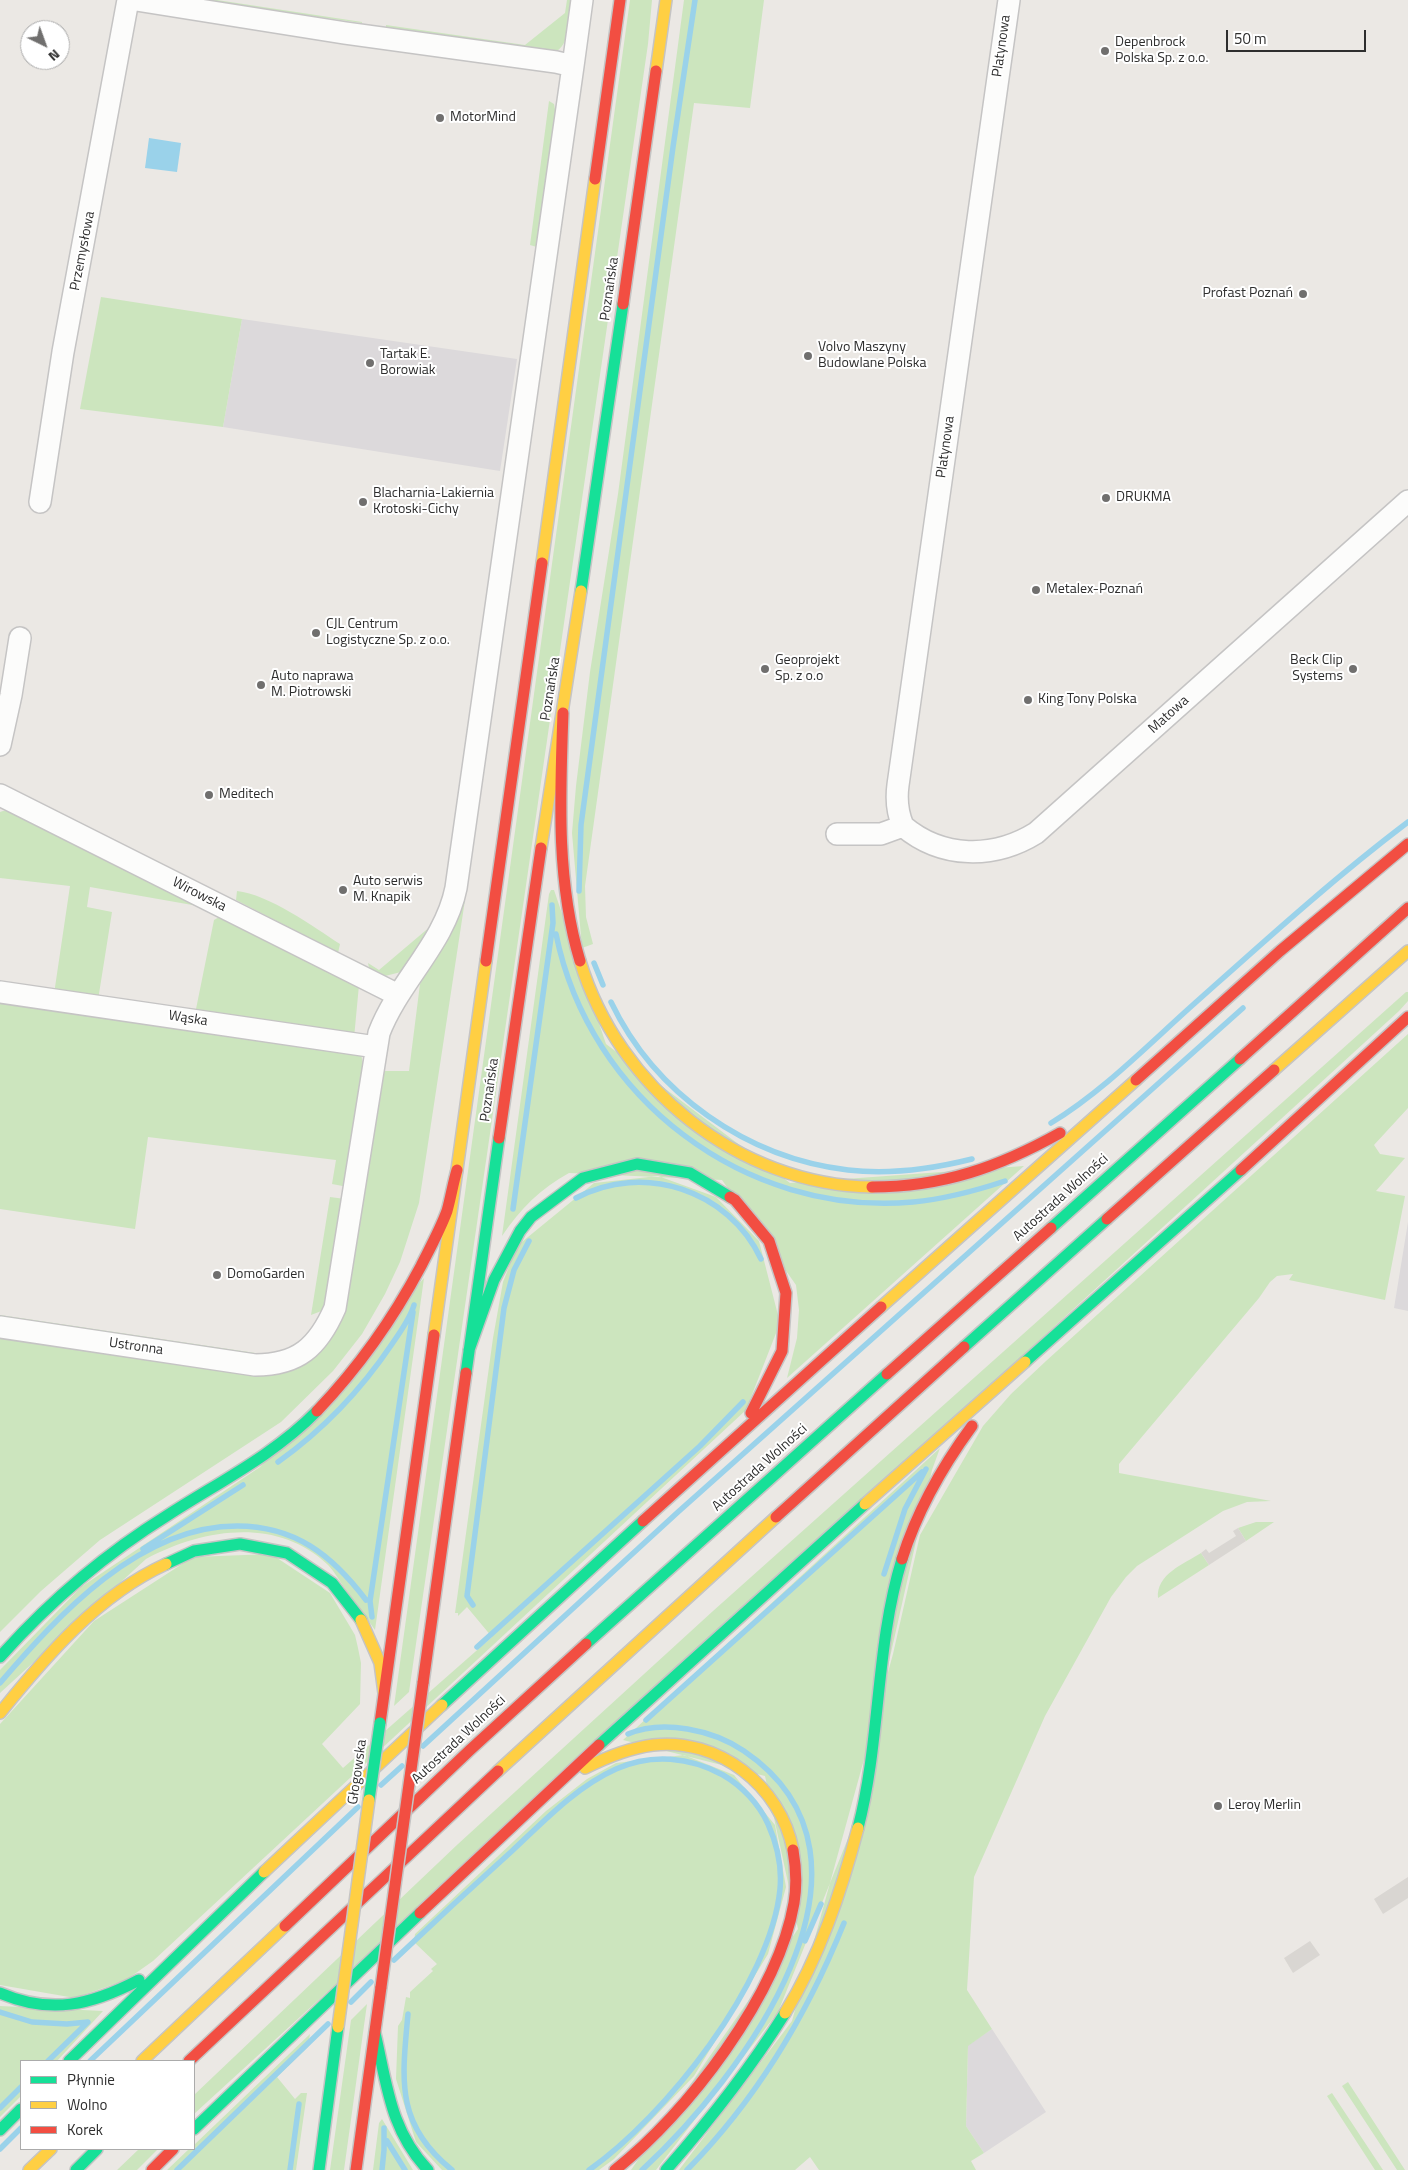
<!DOCTYPE html>
<meta charset="utf-8">
<style>
body{margin:0}
#map{position:relative;width:1408px;height:2170px;overflow:hidden;background:#ebe8e4;font-family:"Titillium Web",sans-serif}
canvas{display:block}
.legend{position:absolute;left:20px;top:2060px;width:175px;height:90px;box-sizing:border-box;background:#fff;border:1px solid #ababab;margin:0;padding:6px 9px;list-style:none;font-size:15px;color:#2e2e2e}
.legend li{display:flex;align-items:center;gap:10px;height:25px}
.legend b{width:25px;border:1px solid #ababab}
.north{position:absolute;left:20px;top:20px;width:50px;height:50px;box-sizing:border-box;background:#fff;border:1px solid #ababab;border-radius:50%;rotate:138deg;font-size:14px;font-weight:700;line-height:20px;text-align:center;color:#2e2e2e}
.north::after{content:'';display:block;margin:auto;width:18px;height:22px;background:#706f6e;clip-path:polygon(50% 0,100% 100%,50% 72%,0 100%)}
.scale{position:absolute;left:1226px;top:30px;width:140px;height:22px;box-sizing:border-box;border:2px solid #2e2e2e;border-top:0;padding-left:6px;font-size:15px;line-height:18px;white-space:nowrap;color:#2e2e2e;-webkit-text-stroke:4px #fff;paint-order:stroke}
</style>
<div id="map">
<canvas width="1408" height="2170"></canvas>
<ul class="legend">
<li><b style="height:6px;background:#16e098"></b>Płynnie</li>
<li><b style="height:6px;background:#ffcf43"></b>Wolno</li>
<li><b style="height:6px;background:#f24e42"></b>Korek</li>
</ul>
<div class="north">N</div>
<div class="scale">50 m</div>
</div>
<script>
const g = document.querySelector('canvas').getContext('2d');
g.lineJoin = 'round';
function fillPath(path, color) {
  g.fillStyle = color;
  g.fill(path, 'evenodd');
}
function trace(path, color, width, dash) {
  g.strokeStyle = color;
  g.lineWidth = width;
  g.lineCap = dash ? 'butt' : 'round';
  g.setLineDash(dash || []);
  g.stroke(path);
}
function write(font, color, halo, rows, align = 'center') {
  g.font = font + ' "Titillium Web",sans-serif';
  g.lineWidth = 4;
  g.setLineDash([]);
  g.textBaseline = 'middle';
  g.strokeStyle = halo;
  g.fillStyle = color;
  for (const [text, x, y, turn = 0] of rows) {
    g.save();
    g.translate(x, y);
    g.rotate((+turn || 0) * Math.PI / 180);
    g.textAlign = isNaN(turn) ? turn : align;
    if (halo) g.strokeText(text, 0, 0);
    g.fillText(text, 0, 0);
    g.restore();
  }
}
fillPath(new Path2D(`
 M242 319 517 359 500 471 223 427Z
 M1408 1222V1311L1394 1308Z
 M992 2029 1046 2112 984 2153 966 2126 968 2045Z`), '#dcd9db');
fillPath(new Path2D(`
 M194 0H217L362 22V23Z
 M567 0H571C569 15 571 42 557 51L386 28V25L525 45 565 13Z
 M630 0H652L648 44 409 1692 394 1706Z
 M684 0H764L750 108 694 103 585 886 586 917 593 944 582 948 572 833 576 786 590 672 618 494Z
 M549 101 554 104 556 115 537 247 530 245Z
 M101 297 242 319 223 427 80 409Z
 M3 811H8L203 908V910L198 906 90 887 87 907 112 912 98 1000 54 994 70 886 0 878V812Z
 M551 890H554L606 1044 790 1183 1024 1166 787 1378 797 1338 799 1310 796 1285 722 1180 569 1173C541 1188 520 1209 502 1236L549 894Z
 M237 891C268 894 314 927 340 944L338 953 236 900Z
 M465 900 419 1203 400 1262 385 1294 362 1334 333 1371 281 1422 100 1540 41 1591 0 1632V1333L253 1371 312 1357 380 1071H409L420 984 458 916Z
 M221 916 359 985 354 1038 195 1014 214 920Z
 M438 920 401 972 385 976 369 968 368 963 379 970Z
 M1406 992H1408V1001L1399 1011 194 2114V2095L458 1844 713 1611Z
 M0 997 361 1054 363 1064 348 1187 332 1184 336 1160 148 1137 135 1229 0 1209Z
 M1408 1034V1108L1374 1145 1380 1154 1405 1158 1376 1191 1405 1196 1385 1300 1289 1280 1293 1274 1277 1276 1270 1282 1259 1298 1119 1464V1473L1271 1501 1247 1502 1223 1511 1137 1566 1126 1577 1111 1597 1045 1716 974 1877 967 1990 992 2029 968 2046 966 2126 984 2153 971 2161 976 2170H819L810 2157 795 2170H679L792 2021 893 1654 920 1535 983 1426 1011 1394 1046 1361Z
 M658 1176 716 1197 759 1241 780 1323 746 1410 153 1961 126 1980 75 1998 0 1985V1724L94 1621 193 1557 271 1554 330 1593 355 1635 358 1648 361 1663 360 1704 322 1744 343 1768 492 1637 467 1607 458 1616V1613H455L493 1338 503 1282 517 1246 594 1183Z
 M330 1197 345 1199 324 1310 311 1315Z
 M424 1278 375 1630C365 1616 354 1601 344 1587 339 1580 334 1571 328 1565 277 1516 202 1529 146 1559L0 1693V1670L81 1587 260 1467Z
 M0 1315 282 1357 273 1358 0 1320Z
 M940 1448 932 1470 851 1831 778 2012 656 2170H631L798 1929 765 1776 623 1740Z
 M1256 1522H1274L1246 1541 1238 1528Z
 M1201 1553 1209 1565 1158 1598C1156 1574 1184 1564 1201 1553Z
 M684 1755 734 1775 775 1825 786 1887 768 1954 694 2076 614 2159 599 2170H442L416 2142 396 2079 398 2026 402 2020 406 1997 410 1998V1992L433 1971 431 1969 437 1964 414 1942 415 1934 546 1811 587 1779 616 1763Z
 M367 2004 344 2170H330L351 2020Z
 M0 2006 103 2011 57 2061H21V2096L0 2117Z
 M310 2034 308 2047 277 2077 295 2099 301 2093H307L296 2170H167L189 2149H194V2145Z
 M1348 2082 1405 2170H1397L1342 2086Z
 M1332 2093 1383 2170H1375L1327 2096Z
 M382 2119 413 2170H373L379 2123Z
 M139 2149H158L137 2170H117Z`), '#cce5be');
fillPath(new Path2D(`
 M1238 1528 1246 1541 1209 1565 1201 1553 1206 1549 1209 1553 1236 1536 1233 1531Z
 M1408 1877V1898L1383 1914 1374 1899Z
 M1310 1941 1320 1955 1293 1973 1284 1958Z`), '#d9d6d2');
fillPath(new Path2D(`
 M149 138 181 143 177 172 145 168Z`), '#9ad2ea');
trace(new Path2D(`
 M579 891 581 825 673 147 695 0
 M556 934C589 1098 745 1217 913 1202 945 1199 975 1191 1005 1181
 M594 963 603 985
 M611 1002C655 1094 747 1158 848 1170 890 1175 932 1169 972 1159
 M1051 1123C1100 1093 1142 1051 1185 1012 1258 947 1330 881 1408 822
 M576 1198C643 1162 729 1190 761 1259
 M513 1209 553 923 552 905
 M278 1462C323 1430 361 1390 392 1344 400 1332 410 1319 414 1305
 M143 1549 243 1485
 M884 1574 905 1509 926 1469
 M473 1605 467 1596 504 1308 514 1270 529 1241
 M372 1617 370 1601 413 1312
 M477 1647 700 1446 743 1402
 M0 1683C59 1614 140 1526 237 1526 295 1526 332 1555 366 1600
 M646 1720 922 1472
 M628 1734C663 1719 713 1730 744 1751 905 1860 741 2079 642 2170
 M423 1746 678 1512 1243 1008
 M381 1785 402 1766
 M805 1941 821 1904
 M394 1960C433 1923 472 1887 512 1851 544 1821 576 1787 616 1769 652 1753 690 1757 723 1775 742 1786 759 1804 768 1824 777 1844 782 1867 780 1889 771 1983 665 2117 589 2170
 M351 2002 371 1982
 M0 2012 32 2022 67 2024 88 2022 48 2061
 M408 2014C402 2080 395 2124 452 2170
 M90 2061 358 1807
 M0 2108 21 2087
 M387 2141 405 2170
 M0 2149 21 2128
 M177 2170 328 2024
 M290 2170 299 2104
 M382 2170 384 2150V2128
 M687 2170C757 2099 807 2015 844 1923`), '#9ad2ea', 5.5);
const street = new Path2D(`
 M573 66 582 0
 M40 502 63 352 128 0
 M0 745 11 695 20 638
 M0 795 398 995
 M903 826C942 859 994 859 1036 833L1408 501
 M837 834H881L903 826C897 812 896 800 898 785L1009 0
 M0 992 376 1047
 M0 1327 255 1365C298 1365 318 1347 335 1308L379 1033C399 981 445 943 456 888L573 66 556 62 345 33 136 0`);
const fast = new Path2D(`
 M581 591 623 304
 M1051 1228 1240 1059
 M964 1347 1107 1219
 M469 1350 494 1280 520 1231 531 1217 583 1178 637 1164 690 1173 730 1197
 M1025 1362 1241 1170
 M466 1373 499 1138
 M166 1564 194 1551 240 1544 287 1553 332 1583 361 1620
 M586 1644 887 1374
 M0 1657C49 1602 105 1554 168 1515 219 1482 274 1455 317 1411
 M442 1705 643 1521
 M599 1745 865 1504
 M858 1828C881 1740 875 1647 902 1559
 M0 1993C51 2015 91 2005 139 1980
 M375 2033C387 2084 390 2130 428 2170
 M69 2061 264 1872
 M194 2129 420 1913
 M0 2130 21 2109
 M76 2170 97 2149
 M319 2170 338 2027
 M666 2170C710 2120 750 2069 785 2013`);
const slow = new Path2D(`
 M656 71 666 0
 M542 563 595 179
 M541 848 581 591
 M580 961C618 1087 738 1185 872 1187
 M1274 1070 1408 951
 M881 1307 1136 1080
 M434 1335 486 961
 M865 1504 1025 1362
 M361 1620 380 1663 384 1693
 M0 1713C46 1656 98 1595 166 1564
 M585 1768C607 1757 629 1748 653 1745 718 1737 781 1786 793 1850
 M498 1771 776 1517
 M264 1872 442 1705
 M785 2013C820 1956 841 1892 858 1828
 M142 2061 285 1926
 M29 2170 51 2149`);
const jam = new Path2D(`
 M595 179 620 0
 M623 304 656 71
 M563 713C560 796 556 881 580 961
 M486 961 542 563
 M1240 1059 1408 908
 M1136 1080 1280 951 1408 844
 M499 1138 541 848
 M1241 1170 1408 1017
 M872 1187C943 1187 999 1167 1060 1133
 M730 1197 735 1200 769 1241 786 1293 782 1351 751 1413
 M1107 1219 1274 1070
 M887 1374 1051 1228
 M317 1411C359 1367 393 1319 421 1266 430 1248 440 1230 447 1211 451 1197 453 1183 457 1170
 M776 1517 964 1347
 M643 1521 881 1307
 M902 1559C917 1511 942 1467 972 1426
 M423 1683 466 1373
 M380 1723 434 1335
 M420 1913 599 1745
 M285 1926 470 1750 586 1644
 M189 2061 498 1771
 M152 2170 173 2149
 M356 2170 381 1987
 M615 2170C687 2114 778 1995 794 1903 797 1885 796 1867 793 1850`);
trace(street, '#c5c4c4', 24);
trace(fast, '#c5c4c4', 14);
trace(slow, '#c5c4c4', 14);
trace(jam, '#c5c4c4', 14);
trace(street, '#fcfcfb', 21);
trace(fast, '#16e098', 11);
trace(slow, '#ffcf43', 11);
trace(jam, '#f24e42', 11);
const fastBridge = new Path2D(`
 M369 1800 380 1723`);
const slowBridge = new Path2D(`
 M338 2027 369 1800`);
const jamBridge = new Path2D(`
 M381 1987 423 1683`);
trace(fastBridge, '#c5c4c4', 14, []);
trace(slowBridge, '#c5c4c4', 14, []);
trace(jamBridge, '#c5c4c4', 14, []);
trace(fastBridge, '#16e098', 11);
trace(slowBridge, '#ffcf43', 11);
trace(jamBridge, '#f24e42', 11);
for (const [x, y, r, color] of [
 [1105,51,5,"#706f6e"],
 [440,118,5,"#706f6e"],
 [1303,294,5,"#706f6e"],
 [808,356,5,"#706f6e"],
 [370,363,5,"#706f6e"],
 [1106,498,5,"#706f6e"],
 [363,502,5,"#706f6e"],
 [1036,590,5,"#706f6e"],
 [316,633,5,"#706f6e"],
 [765,669,5,"#706f6e"],
 [1353,669,5,"#706f6e"],
 [261,685,5,"#706f6e"],
 [1028,700,5,"#706f6e"],
 [209,795,5,"#706f6e"],
 [343,890,5,"#706f6e"],
 [217,1275,5,"#706f6e"],
 [1218,1806,5,"#706f6e"]
]) {
  const dot = new Path2D();
  dot.arc(x, y, r, 0, 2 * Math.PI);
  g.fillStyle = color;
  g.fill(dot);
  trace(dot, '#fff', 2);
}
write('14px', '#2e2e2e', '#fff', [
 ["Depenbrock",1115,43],
 ["Polska Sp. z o.o.",1115,59],
 ["MotorMind",450,118],
 ["Profast Poznań",1293,294,"right"],
 ["Volvo Maszyny",818,348],
 ["Budowlane Polska",818,364],
 ["Tartak E.",380,355],
 ["Borowiak",380,371],
 ["Blacharnia-Lakiernia",373,494],
 ["Krotoski-Cichy",373,510],
 ["DRUKMA",1116,498],
 ["Metalex-Poznań",1046,590],
 ["CJL Centrum",326,625],
 ["Logistyczne Sp. z o.o.",326,641],
 ["Geoprojekt",775,661],
 ["Sp. z o.o",775,677],
 ["Beck Clip",1343,661,"right"],
 ["Systems",1343,677,"right"],
 ["Auto naprawa",271,677],
 ["M. Piotrowski",271,693],
 ["King Tony Polska",1038,700],
 ["Meditech",219,795],
 ["Auto serwis",353,882],
 ["M. Knapik",353,898],
 ["DomoGarden",227,1275],
 ["Leroy Merlin",1228,1806]
], 'left');
write('14px', '#2e2e2e', '#fff', [
 ["Platynowa",1002,46,-82],
 ["Przemysłowa",83,251,-79],
 ["Poznańska",610,289,-82],
 ["Platynowa",946,447,-82],
 ["Poznańska",551,689,-81],
 ["Matowa",1169,715,-42],
 ["Wirowska",199,895,27],
 ["Wąska",188,1019,9],
 ["Poznańska",490,1090,-82],
 ["Autostrada Wolności",1061,1198,-42],
 ["Ustronna",136,1347,8],
 ["Autostrada Wolności",760,1468,-42],
 ["Autostrada Wolności",459,1740,-43],
 ["Głogowska",358,1772,-82]
]);
</script>
